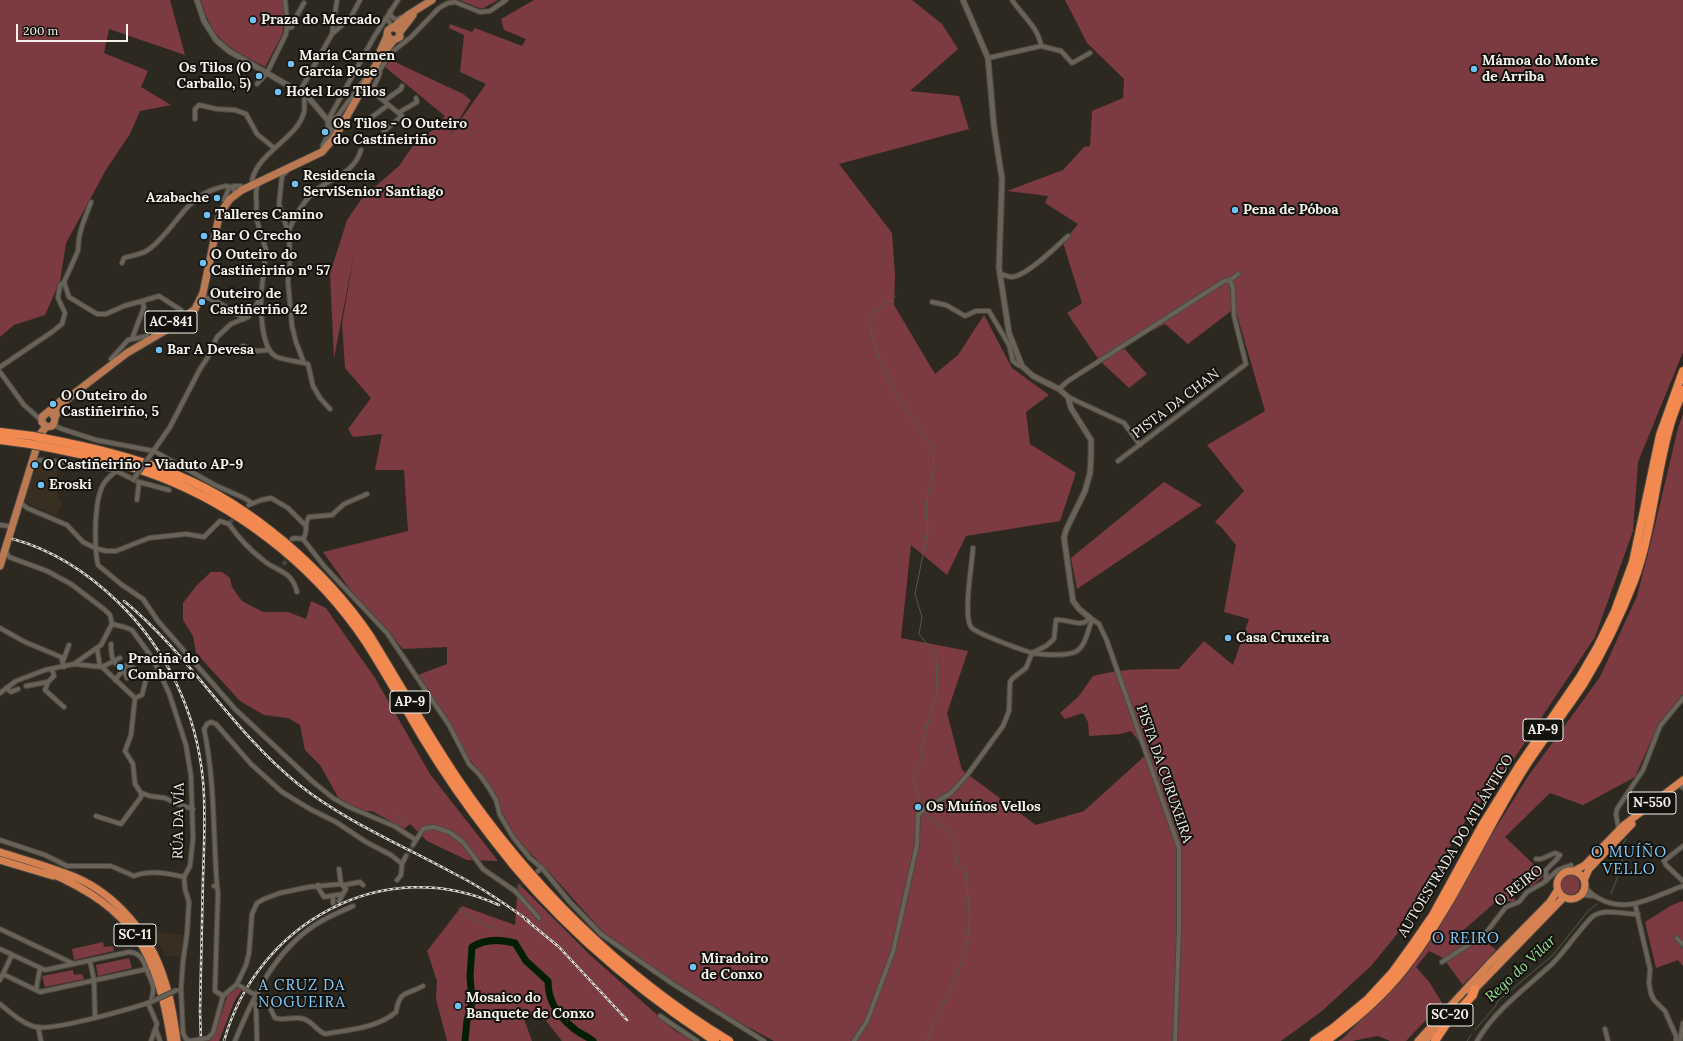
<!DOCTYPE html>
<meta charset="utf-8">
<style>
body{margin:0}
#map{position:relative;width:1683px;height:1041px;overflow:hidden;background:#2e2920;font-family:Lora,serif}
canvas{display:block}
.scale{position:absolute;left:16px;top:24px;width:112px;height:18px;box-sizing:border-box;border:2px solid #f4f1eb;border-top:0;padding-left:5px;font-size:12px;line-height:14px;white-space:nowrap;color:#f4f1eb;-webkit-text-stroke:3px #14120e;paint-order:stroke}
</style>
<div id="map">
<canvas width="1683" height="1041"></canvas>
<div class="scale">200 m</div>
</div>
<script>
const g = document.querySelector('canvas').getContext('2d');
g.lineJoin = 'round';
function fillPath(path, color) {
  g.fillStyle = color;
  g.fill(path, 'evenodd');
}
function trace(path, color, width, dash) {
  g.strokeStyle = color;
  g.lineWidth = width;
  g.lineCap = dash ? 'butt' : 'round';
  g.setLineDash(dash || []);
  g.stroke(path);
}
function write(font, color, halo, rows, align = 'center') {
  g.font = font + ' Lora,serif';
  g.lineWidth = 4;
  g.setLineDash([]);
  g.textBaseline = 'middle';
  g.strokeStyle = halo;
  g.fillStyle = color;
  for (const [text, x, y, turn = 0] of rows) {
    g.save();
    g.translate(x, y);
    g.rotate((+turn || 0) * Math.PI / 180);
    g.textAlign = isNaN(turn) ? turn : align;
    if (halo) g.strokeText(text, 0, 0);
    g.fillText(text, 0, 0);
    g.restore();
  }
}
fillPath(new Path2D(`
 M49 464 57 465 58 496 62 505 57 516 29 504 25 500 31 476 35 467 39 465Z
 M153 932 186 935 182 957 165 956Z`), '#382f21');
fillPath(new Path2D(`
 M0 0H170L185 55 109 29 104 53 148 71 141 87 171 105 140 111 130 134 107 168 66 243 60 281 45 315 14 325 0 337Z
 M201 0H283V33L265 67C230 48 212 42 201 0Z
 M459 0H498L482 9Z
 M534 0H912L942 24 958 49 910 91 959 96 969 129 839 164 892 233 895 277 894 305 935 374 958 355 984 315 1012 368 1049 395 1026 412 1030 444 1076 473 1060 521 966 536 947 575 911 545 901 638 968 651 947 713 962 770 1036 825 1084 811 1148 753 1131 731 1120 734 1089 736 1088 722 1083 713 1065 719 1060 713 1078 697 1093 676C1123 668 1148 669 1179 669L1204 641 1233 665 1249 619 1224 612 1236 545 1222 528 1215 522 1244 491 1207 445 1265 411 1235 308 1188 344 1165 324 1122 346 1147 374 1129 388 1099 360 1067 313 1082 303 1063 243 1078 224 1045 203 1048 196 1007 191 1063 170 1084 147 1090 146 1092 111 1123 98 1124 79 1087 43 1065 0H1683V352L1638 462 1633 531 1595 637 1494 789 1471 811 1402 928 1371 966 1322 1011 1281 1041H774L720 1012 692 993 670 980 602 931 551 874 521 844 509 826 487 782 468 757 449 720 418 675 447 664V647L403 649 378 620 354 595 323 552 408 531 404 470H375L382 434 353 437 348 429 371 398 345 368 342 323 355 249 334 358 330 274 347 220 363 197 399 166 412 147 435 128 445 116 385 67 389 61H393L463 94 471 100 447 139 486 84 460 72 464 35 449 28 450 24 472 32 475 28 522 46 526 39 504 30 501 19Z
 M1683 414V698L1658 725 1635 777 1583 805 1550 793 1505 837 1545 875 1531 887 1521 877 1512 879 1515 902 1498 900 1459 934 1472 943 1485 941 1496 950 1463 985 1443 958 1429 951 1416 967 1430 983 1442 1003 1406 1041H1390L1378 1036 1352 1041H1338L1343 1038 1395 986 1435 935 1490 837 1529 775 1600 677 1637 596 1651 542 1678 428Z
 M1164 482 1202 505 1077 589 1071 558Z
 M211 572H222L230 578 232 587 242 601 263 612H288L306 619 311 601 326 608 375 678 430 774 498 861 467 860 427 841 410 824 404 829 372 811 360 812 338 797 320 765 305 750 300 725 288 718 264 715 240 701 196 653 193 636 183 620V603L197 585Z
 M1560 885a10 10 0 1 1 20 0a10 10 0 1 1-20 0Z
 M518 883 588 953 674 1030 693 1041H562L537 1009 524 1019 532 1041H447L436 999 437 981 427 951 462 906 515 925Z
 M1683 901V966L1678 960 1656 968 1645 922 1672 905Z
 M103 942 104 947 113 946 114 951 74 960 72 949Z
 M129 958 132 968 98 976 96 965Z
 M73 970 74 975 82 974 84 979 45 987 42 976Z
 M237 988 242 990 235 1000 219 1041H209L214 1036 227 996Z`), '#7b3b41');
trace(new Path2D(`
 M895 297 896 296
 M890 301 874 312 869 322 874 343 879 357 898 397 933 448 934 471 928 492 926 510 928 530 915 594 922 617 919 634 936 655 937 694 928 722 921 750 923 759 913 778 922 808
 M924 811 928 817 947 829 958 847 956 861 960 867 966 871C967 892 971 915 968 935 962 974 940 1005 927 1041
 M395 813 405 824
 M1611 894 1622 865V846L1626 839
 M458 908 474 919 495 929 506 941
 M1475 1030 1495 1007 1498 1001 1553 955 1589 910 1597 904
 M1467 1041 1471 1035`), '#4b5e49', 1);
trace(new Path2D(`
 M465 1041 467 1020 472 1002 470 976 472 947C485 939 500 939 515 943L526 961 548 981C548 1000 557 1015 572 1027 578 1033 587 1036 593 1041`), '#031f03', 7);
trace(new Path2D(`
 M230 522 237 516
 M284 565 288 553
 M406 856 413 845
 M518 888 527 880`), '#4c473e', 4, [4, 2]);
const minor = new Path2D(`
 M390 11 391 16 396 20 402 17
 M386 18 393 27
 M288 28 292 27V24L304 3
 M332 34 351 17 360 0
 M1041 46 1061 51 1072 63 1090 53
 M988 58 1041 46C1039 28 1021 14 1012 0
 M380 68C382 76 373 83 373 92L402 116 384 131
 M381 68 392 52 411 37 439 8 448 3 455 2 480 12 490 11 506 0
 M257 84 267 73 286 34C288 26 286 10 285 0
 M300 91 332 34 337 0
 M384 101 401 89 402 86
 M398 113 417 102 416 98
 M195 119V109L199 105 217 109 235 110 246 114 257 134 274 148
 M328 120 374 37 398 0
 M328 120 337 117 364 80
 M368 120 388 105
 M287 171 282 176 279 204 289 235 290 259 288 282 292 326 296 342 304 363
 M252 180C259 151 298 138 304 112 305 107 304 100 304 94
 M224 200 229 188 234 186H241
 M288 232C294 218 302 203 313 193 328 178 354 175 361 150
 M122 263 124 258C133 255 140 255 148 250 175 231 183 198 218 188 224 186 227 185 233 188L235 192
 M1000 274C1004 275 1009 277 1012 277 1027 276 1057 246 1068 236
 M64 282 69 297 97 314H106L124 306 142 301 144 307 132 339
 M201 296C213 298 234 311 244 319
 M261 297C261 313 261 350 277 357 287 361 298 361 308 364L313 386 320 398 330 409
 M142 301 159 296 181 310
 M932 302 946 305 965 316 976 311H989L1009 345 1013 361 1018 365 1022 366
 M243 346 257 351 268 350
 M111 359 128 340 147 336
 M0 367 52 332 62 324 65 313 58 298 60 285 64 282 78 251 79 238 82 226 91 202
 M0 372 24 405 41 420
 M1059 389 1068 381 1224 281 1230 280 1238 274
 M1068 397 1124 423 1140 445
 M53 425 62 429 96 440 154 451 217 486 244 498 252 503
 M152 453 170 427 200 369 208 357 217 337 231 324 248 317 258 302 262 287 266 250 257 221 256 193 257 186 260 183
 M1118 461 1246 364 1234 316 1233 289 1230 280
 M34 463 35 461 40 460 94 465 116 471 139 482 137 500
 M116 471C112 475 106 479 103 485 94 501 94 547 98 565L122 585 143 599 158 621 235 709 312 781 333 798 349 807 394 826 416 840
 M139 482 169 490
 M21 503 27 508 67 525 83 542 95 548 106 551H116L149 538 186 534 204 537 220 521 229 524
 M249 505 261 500 271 498 288 508 305 525
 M229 524C238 537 250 550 263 560 277 572 292 570 297 592
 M0 525 8 526
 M292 539 295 538 303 539C309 531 303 525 309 517L332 515 344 504 367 494
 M303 539 324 566 387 633 449 725 469 764 480 775 489 788 496 800 500 815 513 837 530 858 542 868
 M973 548C972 565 963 614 971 627 975 633 1024 651 1033 653 1042 655 1067 656 1075 652 1086 647 1088 629 1092 620
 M112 624 124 627 132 630 153 659 169 693 186 745 191 776 193 838 190 866 184 877 185 889 189 902 187 934 183 961 181 989 183 1033 186 1039 190 1041
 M0 628 25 642 61 657 64 667
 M111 644C111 656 112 664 123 669L127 678
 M97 648 100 666
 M63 661 69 645
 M74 664 102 667 135 698 131 735 125 751 133 764 135 784 141 793 150 796 165 798 177 804 193 809
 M102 667 120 658
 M52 669 54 676 48 682 45 690 64 707
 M147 676 149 673H153
 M115 680 127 665H130L140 674 147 676 142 695 135 698
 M26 686 48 682
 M6 688 11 692 18 689
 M0 693 16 681 45 670 74 664 101 645 112 624 110 615 105 610 71 584 47 571 9 557 6 551
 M1682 787 1683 788
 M96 816 121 824 141 797V793
 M1619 830 1616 815 1617 809 1643 770 1660 726 1683 698
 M0 840 45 855 67 866H111L134 876C150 870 167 873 184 877
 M413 845 423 829 426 828 434 827 449 832 463 842 483 869 515 891 539 918
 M1683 846 1664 861 1666 865 1683 881
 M1536 859H1541L1555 853 1560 855 1557 859 1546 870V881
 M339 869 341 884 346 889 339 901
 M538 871 542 868 569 901 601 934 673 984 764 1041
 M397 880 401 875 402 864 406 856
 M318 885 319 889 324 897 343 894
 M344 885 360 882 363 885
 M214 886H217L218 893 215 988V991L223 996
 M217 886C213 834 215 781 204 729L207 724 211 722 216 724 251 764 282 792 310 809 336 822 366 842 391 855 402 864
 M1585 886C1588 892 1593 895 1598 898 1628 915 1654 896 1683 886
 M1580 897 1585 895 1594 896
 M333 903V897
 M1635 904 1650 969 1649 983 1651 994 1654 1000 1665 1011 1676 1036V1041
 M0 929 74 964
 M1677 938 1683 945
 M0 949 45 970 129 952C141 953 144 961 147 971 149 976 152 981 153 986 154 991 152 997 151 1002
 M90 961 94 980 95 1017
 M1442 962 1485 934 1506 907 1519 902 1527 892 1543 883 1558 870 1571 865 1573 871
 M3 974 40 992 147 969
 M0 980 12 955
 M36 990 40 968
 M252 993 267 1002 275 1018C284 1021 294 1016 304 1019 313 1022 317 1031 325 1034 347 1030 378 1028 396 1012 400 989 406 996 423 986
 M254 1001 256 1008 257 1041
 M148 1003 157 1024 151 1041
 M0 1004C11 1013 23 1024 36 1027 54 1031 134 1008 153 1001
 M660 1016 697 1041
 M38 1027 41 1041
 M1605 1029 1608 1041
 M156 1030 160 1041
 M208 1038 213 1033 223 996 237 984 246 965 249 953 252 914 257 903 264 899 280 893 309 887 341 884
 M235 1041C253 997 274 952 315 925 327 917 340 912 353 906
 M854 1041 867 1021 893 952 917 845 918 815 924 809 951 793 968 774 1003 726 1009 711 1010 682 1013 678 1026 668 1032 653 1046 646 1054 639 1056 620C1066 618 1084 630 1089 617L1099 624 1107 641 1179 848V930L1175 1041
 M1477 1041C1495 1010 1526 988 1552 964 1567 949 1577 932 1592 917 1604 907 1624 915 1638 914
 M1680 1041 1683 1023`);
const tertiary = new Path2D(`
 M197 0 204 21 216 40 229 51 308 97 331 124 334 131 332 138
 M963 0 988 58 994 127 1002 179 999 268 1009 333 1022 366 1033 376 1059 389 1068 397 1071 408 1091 440V457L1090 473 1085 491 1066 530 1064 538 1073 601 1079 609 1089 617
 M323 146 329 134 328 121`);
const primary = new Path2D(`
 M394 27 408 15 432 0
 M400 32 413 15
 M378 56 387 36
 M55 417 64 402 76 392 127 353 173 326 195 309 203 293 218 221 221 212 230 199 242 190 322 152 335 137 381 56 394 40 400 37 399 30 393 27 388 30 387 34 390 39 394 40
 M46 427 42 422V417L62 400
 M46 427 52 426 54 423 55 418 52 414
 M0 566 41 433 46 427`);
const trunk = new Path2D(`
 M0 852C25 860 51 867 75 877 117 895 151 936 164 979 171 999 174 1020 177 1041
 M0 860 53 876
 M1557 885a14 14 0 1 1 28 0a14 14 0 1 1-28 0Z
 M1574 871 1585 865 1624 825 1683 780
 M48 872C134 909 157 952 171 1041
 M1584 880 1589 869 1632 824
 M1471 993 1563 898
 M1418 1041 1489 964 1550 902 1557 891
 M1425 1041 1447 1018`);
const motorway = new Path2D(`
 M0 432 33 436
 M43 438C89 447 134 457 177 475 252 506 325 570 370 636 399 683 426 732 457 778 528 883 620 975 729 1041
 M0 440 30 444
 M41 446C86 455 132 464 175 483 251 516 320 573 366 642 386 673 404 706 423 738 444 773 467 806 492 838 552 918 631 986 715 1041
 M1314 1041 1333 1028 1368 999 1392 973 1413 944 1433 915 1483 824 1519 766 1580 677 1598 646 1615 611 1633 562 1660 435 1683 371
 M1326 1041C1357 1019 1389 991 1411 960 1456 900 1485 830 1525 767 1544 738 1565 712 1584 683 1604 650 1620 617 1634 581 1652 532 1655 479 1669 429 1672 416 1678 403 1683 390
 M1435 1041 1447 1023 1473 995 1475 989`);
trace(minor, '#4b473f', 6);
trace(tertiary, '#4b473f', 7);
trace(primary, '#4b473f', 9);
trace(trunk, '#4b473f', 9);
trace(motorway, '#4b473f', 10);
trace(minor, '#686258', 4);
trace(tertiary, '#686258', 5);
trace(primary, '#ba7953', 7);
trace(trunk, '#d68152', 7);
trace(motorway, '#f18950', 8);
const rail = new Path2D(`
 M13 539C53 550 88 573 118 602 167 649 197 714 203 781 206 813 204 846 203 878 202 923 201 967 200 1011L201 1041
 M124 601C189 654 232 731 298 784 346 822 402 845 455 874 481 887 505 904 529 921
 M525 919 559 947 627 1020
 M224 1041C257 923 384 852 499 905`);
trace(rail, '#d9d5cf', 2.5);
trace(rail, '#14120e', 1, [3]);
const minorBridge = new Path2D(`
 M133 480 152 453
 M238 985 252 993
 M153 1001 177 990
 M190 1041 208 1038`);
const motorwayBridge = new Path2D(`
 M33 436 43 438
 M30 444 41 446`);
trace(minorBridge, '#4b473f', 6, []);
trace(motorwayBridge, '#4b473f', 10, []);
trace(minorBridge, '#686258', 4);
trace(motorwayBridge, '#f18950', 8);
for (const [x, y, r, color] of [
 [253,20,4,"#70c1f4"],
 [291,64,4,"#70c1f4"],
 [1474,69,4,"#70c1f4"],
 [259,76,4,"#70c1f4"],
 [278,92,4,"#70c1f4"],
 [325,132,4,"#70c1f4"],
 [295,184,4,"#70c1f4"],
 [217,198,4,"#70c1f4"],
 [1235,210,4,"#70c1f4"],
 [207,215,4,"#70c1f4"],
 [204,236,4,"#70c1f4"],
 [203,263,4,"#70c1f4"],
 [202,302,4,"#70c1f4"],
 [159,350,4,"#70c1f4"],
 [53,404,4,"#70c1f4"],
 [35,465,4,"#70c1f4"],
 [41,485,4,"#70c1f4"],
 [1228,638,4,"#70c1f4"],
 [120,667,4,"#70c1f4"],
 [918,807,4,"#70c1f4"],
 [693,967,4,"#70c1f4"],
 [458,1006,4,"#70c1f4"]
]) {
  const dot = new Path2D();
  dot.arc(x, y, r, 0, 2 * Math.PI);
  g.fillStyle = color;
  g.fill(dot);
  trace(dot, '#14120e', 1.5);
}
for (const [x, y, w] of [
 [171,322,52],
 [410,702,40],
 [1543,730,40],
 [1652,803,48],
 [135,935,42],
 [1450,1015,46]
]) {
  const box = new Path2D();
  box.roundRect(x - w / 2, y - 11, w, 22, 3);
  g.fillStyle = '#14120e';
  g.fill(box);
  trace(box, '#f4f1eb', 1);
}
write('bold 13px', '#f4f1eb', null, [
 ["AC-841",171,322],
 ["AP-9",410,702],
 ["AP-9",1543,730],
 ["N-550",1652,803],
 ["SC-11",135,935],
 ["SC-20",1450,1015]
]);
write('bold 14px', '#f4f1eb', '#14120e', [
 ["Praza do Mercado",261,20],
 ["María Carmen",299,56],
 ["García Pose",299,72],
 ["Mámoa do Monte",1482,61],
 ["de Arriba",1482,77],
 ["Os Tilos (O",251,68,"right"],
 ["Carballo, 5)",251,84,"right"],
 ["Hotel Los Tilos",286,92],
 ["Os Tilos - O Outeiro",333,124],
 ["do Castiñeiriño",333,140],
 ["Residencia",303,176],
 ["ServiSenior Santiago",303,192],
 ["Azabache",209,198,"right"],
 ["Pena de Póboa",1243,210],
 ["Talleres Camino",215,215],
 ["Bar O Crecho",212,236],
 ["O Outeiro do",211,255],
 ["Castiñeiriño nº 57",211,271],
 ["Outeiro de",210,294],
 ["Castiñeriño 42",210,310],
 ["Bar A Devesa",167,350],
 ["O Outeiro do",61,396],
 ["Castiñeiriño, 5",61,412],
 ["O Castiñeiriño - Viaduto AP-9",43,465],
 ["Eroski",49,485],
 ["Casa Cruxeira",1236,638],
 ["Praciña do",128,659],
 ["Combarro",128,675],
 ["Os Muíños Vellos",926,807],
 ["Miradoiro",701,959],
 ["de Conxo",701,975],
 ["Mosaico do",466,998],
 ["Banquete de Conxo",466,1014]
], 'left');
write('14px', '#f4f1eb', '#14120e', [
 ["PISTA DA CHAN",1176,404,-37],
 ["PISTA DA CURUXEIRA",1164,774,71],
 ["RÚA DA VÍA",179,821,-89],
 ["AUTOESTRADA DO ATLÁNTICO",1456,846,-59],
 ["O REIRO",1519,886,-38]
]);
g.letterSpacing = '1px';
write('15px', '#84cefd', '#14120e', [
 ["O MUÍÑO",1629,853],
 ["VELLO",1629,870],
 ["O REIRO",1466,939],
 ["A CRUZ DA",302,986],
 ["NOGUEIRA",302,1003]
]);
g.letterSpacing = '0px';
write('italic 15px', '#97e592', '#14120e', [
 ["Rego do Vilar",1521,969,-43]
]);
</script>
